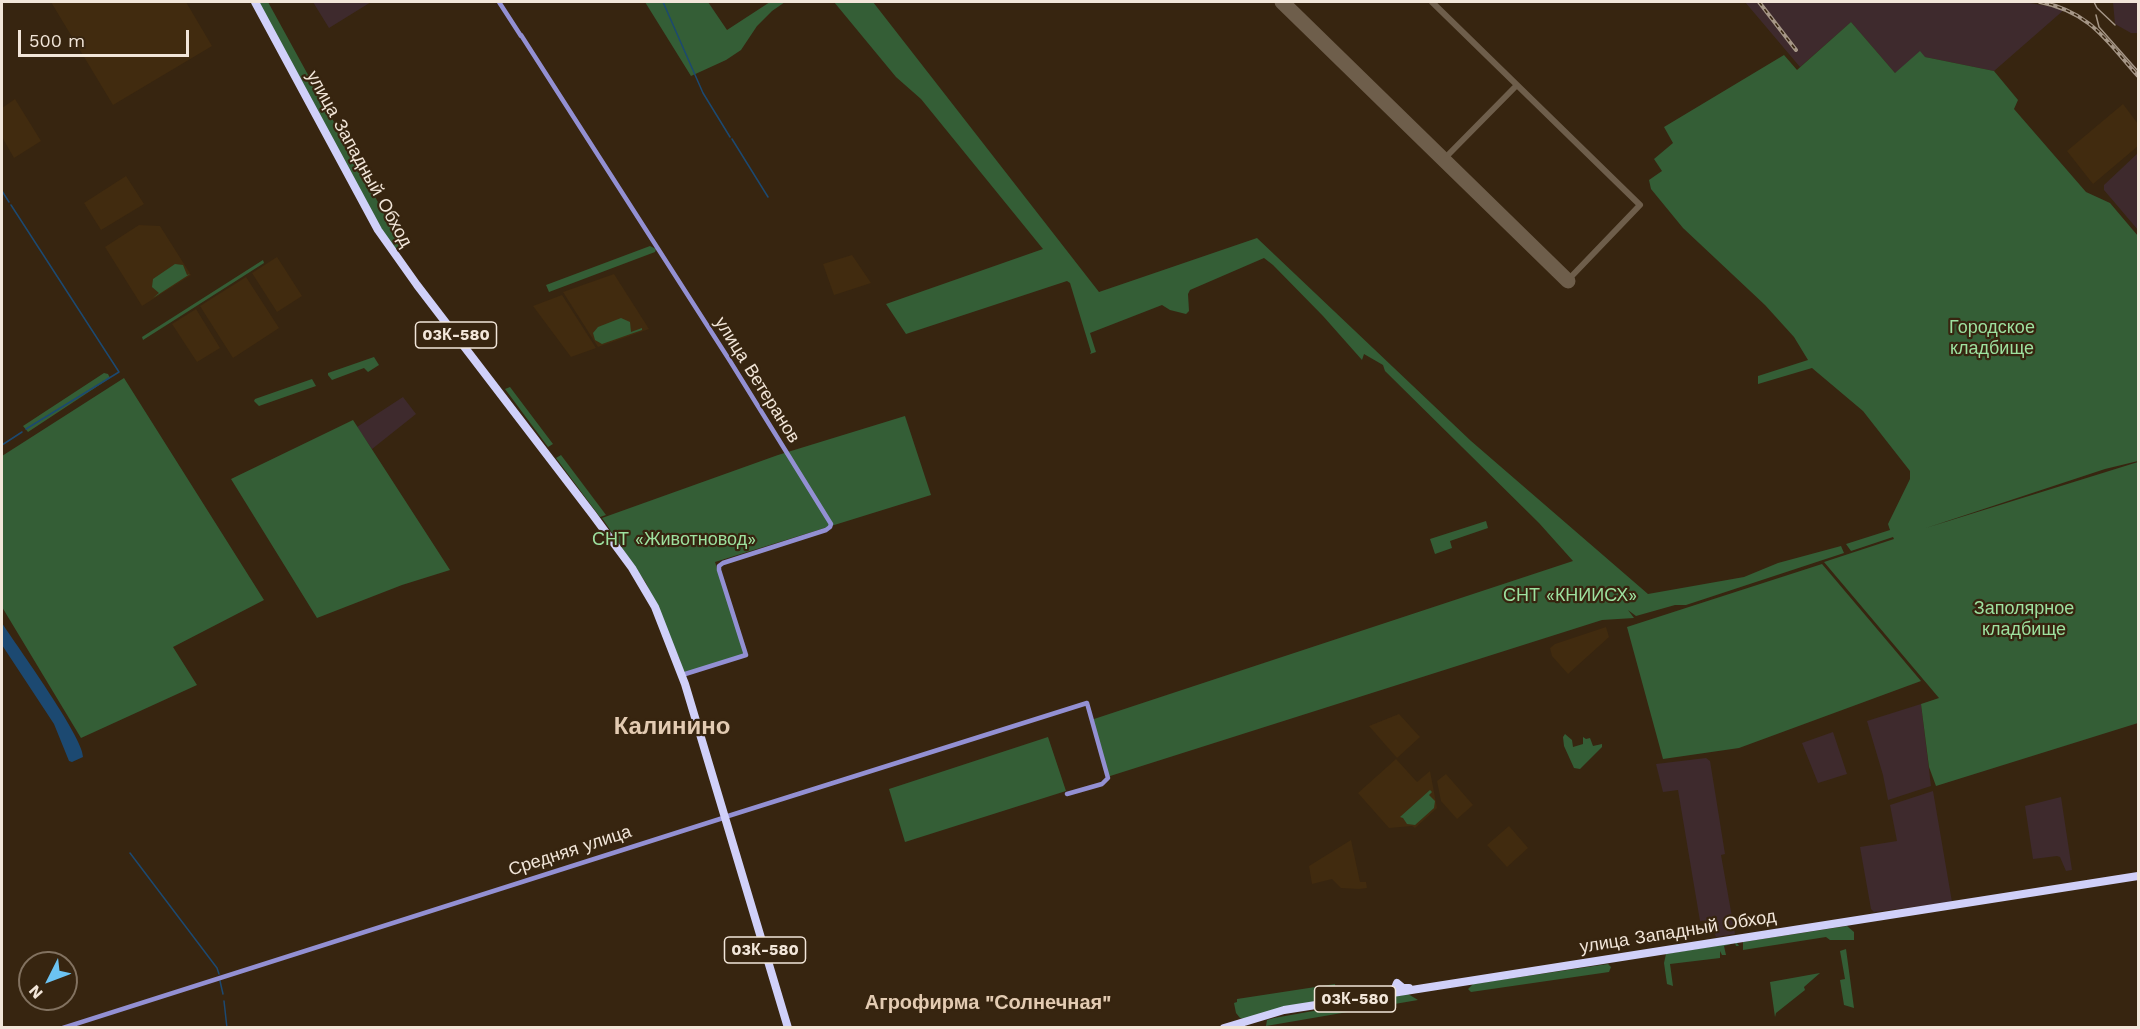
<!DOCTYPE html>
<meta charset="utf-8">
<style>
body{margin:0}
#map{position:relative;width:2140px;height:1029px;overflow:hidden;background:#372510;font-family:"Work Sans",sans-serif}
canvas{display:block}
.frame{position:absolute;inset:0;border:3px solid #f2e6d9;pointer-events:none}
.north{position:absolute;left:18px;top:951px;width:60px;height:60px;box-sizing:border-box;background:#372510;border:2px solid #827260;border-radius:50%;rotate:228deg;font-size:16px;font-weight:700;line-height:24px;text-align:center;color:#f2e6d9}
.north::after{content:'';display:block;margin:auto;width:21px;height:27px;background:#6cc3f2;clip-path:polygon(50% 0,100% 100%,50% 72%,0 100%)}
.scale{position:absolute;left:18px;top:30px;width:171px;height:27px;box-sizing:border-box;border:3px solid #f2e6d9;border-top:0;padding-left:8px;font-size:18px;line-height:21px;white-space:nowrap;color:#f2e6d9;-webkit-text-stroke:4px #372510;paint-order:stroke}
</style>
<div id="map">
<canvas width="2140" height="1029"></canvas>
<div class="frame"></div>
<div class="north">N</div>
<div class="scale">500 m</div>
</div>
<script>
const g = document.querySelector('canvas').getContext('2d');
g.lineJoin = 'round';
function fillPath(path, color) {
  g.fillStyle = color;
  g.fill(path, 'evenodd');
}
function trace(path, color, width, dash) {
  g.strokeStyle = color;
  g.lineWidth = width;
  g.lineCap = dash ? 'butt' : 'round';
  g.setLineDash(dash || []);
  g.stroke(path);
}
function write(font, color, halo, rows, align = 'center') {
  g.font = font + ' "Work Sans",sans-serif';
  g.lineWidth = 4.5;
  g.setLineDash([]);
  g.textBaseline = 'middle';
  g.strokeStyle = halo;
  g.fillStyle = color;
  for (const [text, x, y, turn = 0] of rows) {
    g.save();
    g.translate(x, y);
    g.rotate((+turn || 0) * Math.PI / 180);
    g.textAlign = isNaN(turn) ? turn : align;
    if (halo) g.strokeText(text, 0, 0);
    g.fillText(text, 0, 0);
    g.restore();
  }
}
fillPath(new Path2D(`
 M51 2H186L212 46 113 105Z
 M15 99 41 141 14 158 2 137V108Z
 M2123 104 2138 124V146L2093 184 2067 151Z
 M126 176 144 204 101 230 84 203Z
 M139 225 160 226 191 275 142 306 105 247Z
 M852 255 871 283 834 295 823 264Z
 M277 257 302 296 277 312 252 273Z
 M614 274 649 329 598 347 563 292Z
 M246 277 279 328 233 358 200 306Z
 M562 295 596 348 571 357 533 306Z
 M196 309 220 348 197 362 172 324Z
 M1606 627 1609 637 1568 674 1552 656 1550 648 1555 644Z
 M1399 714 1420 737 1397 758 1369 726Z
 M1396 759 1417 782 1430 771 1437 808 1415 828 1412 826 1389 828 1358 793Z
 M1446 774 1473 805 1457 819 1441 801 1437 781Z
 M1509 826 1528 848 1507 867 1487 845Z
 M1351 840 1360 882H1366L1367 888 1359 889 1341 888 1332 879 1312 884 1309 866Z`), '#412b0f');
fillPath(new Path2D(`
 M313 2H371L329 28Z
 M1745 2H2024L2065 9 1994 71 1925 57 1895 73 1851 22 1800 67Z
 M2113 2H2138V33H2131L2115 24Z
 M2138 153V230L2104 190V185Z
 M403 397 416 414 372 449 357 427Z
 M1921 704 1931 786 1888 800 1883 775 1867 721Z
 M1833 732 1847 774 1818 783 1802 743Z
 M1706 758 1710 761 1716 798 1725 854 1721 855 1735 934 1716 937 1710 920 1700 921 1678 790 1663 792 1656 764Z
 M1933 791 1952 902 1874 912 1871 909 1860 847 1897 841 1890 805Z
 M2061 797 2072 870 2066 871 2060 857 2057 856 2033 859 2025 806Z`), '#3e2a2d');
fillPath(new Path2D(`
 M257 2H268L401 244 394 250 377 224Z
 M645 2H708L727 30 770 2H785L772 11 757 26 741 50 726 60 691 76Z
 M834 2H873L1099 292 1257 238 1471 441 1648 594 1744 577 1778 563 1841 546 1844 553 1686 605H1675L1636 616 1628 610 1634 618 1602 620 1107 777 1091 720 1573 561 1539 523 1385 371 1383 365 1364 354 1362 360 1323 316 1273 265 1264 258 1190 290 1188 294 1189 311 1186 314 1170 310 1162 305 1090 333 1096 352 1090 354 1091 352 1070 283 1067 281 906 334 886 304 1043 249 921 99 896 77Z
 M1851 22 1895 73 1920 51 1925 57 1994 71 2018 100 2014 109 2086 192 2110 203 2138 236V461L2105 469 1926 528 2138 462V723L1936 786 1929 767 1921 704 1939 698 1824 562 1894 539 1893 537 1851 551 1846 544 1890 530 1888 524 1910 479V471L1863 411 1812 368 1758 384V376L1808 360 1794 337 1765 305 1683 228 1651 189 1649 180 1662 171 1654 159 1673 143 1664 127 1784 55 1797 70Z
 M650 246 656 249 655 252 549 292 546 285Z
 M263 260 264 263 143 340 142 337Z
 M175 264 183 265 187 275 190 274 153 298 159 293 152 287 153 279Z
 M621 318 630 322 631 332 642 328V330L602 344 595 340 593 333 598 327Z
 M374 357 379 365 368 372 364 368 332 380 328 375V373Z
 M104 373 108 374 110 378 28 432 23 426Z
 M124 378 264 600 173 647 197 685 81 738 2 607V456Z
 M312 379 316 386 259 406 254 401 255 399Z
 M510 387 553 444 548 447 505 389Z
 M905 416 931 495 715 562 746 655 682 675 680 660 646 583 602 518 778 455Z
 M353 420 450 570 402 585 317 618 231 479Z
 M561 455 606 515 600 517 556 458Z
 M1486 521 1488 528 1450 541 1452 548 1435 554 1430 539Z
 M1822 564 1921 681 1739 748 1663 759 1627 627Z
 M1565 734 1572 740 1573 747 1583 744V737L1586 739 1590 738 1593 746 1602 744V747L1580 769 1574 768 1564 746 1563 737Z
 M1048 737 1066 791 905 842 889 789Z
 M1430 790 1432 792 1429 795 1435 801 1434 808 1415 825 1407 824 1403 818 1400 817Z
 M1847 926 1854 932V940H1830L1826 937 1743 950V942Z
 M1733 943H1737L1739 946H1736L1735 943 1724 946 1726 955H1722L1720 951V958L1670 964 1673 986 1667 984 1664 963 1666 954Z
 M1846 949 1854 1008 1844 1005 1840 980 1845 979 1840 951Z
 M1608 964 1611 967 1609 972 1471 992 1468 989 1473 984Z
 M1820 973 1804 987 1805 990 1776 1013 1775 1017 1770 982Z
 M1335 984 1337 1000 1244 1019 1240 1018 1236 1013 1234 1003 1237 1002V999Z
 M1408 994 1418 1000 1266 1026 1267 1020 1274 1018Z`), '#345e36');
fillPath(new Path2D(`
 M2 623C16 645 84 738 83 757L72 762 69 761 54 724 2 645Z`), '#1c4971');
trace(new Path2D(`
 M663 2 703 93 730 137
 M732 139 768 197
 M2 191 9 202
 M11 205 119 372 26 429
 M2 445 22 432
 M130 853 217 968 219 974
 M220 981 223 994
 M224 1001 227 1028`), '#1c4971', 1.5);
trace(new Path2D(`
 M1432 2 1640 205 1568 280
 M1444 159 1517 85`), '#6e5e4b', 6);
trace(new Path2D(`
 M1282 2 1568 281`), '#6e5e4b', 15);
trace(new Path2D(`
 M499 2 521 36
 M521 35 730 361 831 524 830 527 826 530 723 563 719 566V570L746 655 682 675
 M725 817 1087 703 1108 778 1102 784 1067 794
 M63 1028 723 818`), '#9390d3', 4.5);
trace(new Path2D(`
 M255 2 378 230 417 285 593 515 632 568 655 607 685 684 788 1028
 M1389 991 1395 988 1397 983 1403 988H1409
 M1224 1028 1284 1010 2138 876`), '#d0d0f9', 8);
trace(new Path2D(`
 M2094 2 2097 8 2115 25
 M2096 15 2099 27 2138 71`), '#a59686', 1.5);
const rail = new Path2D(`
 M1759 2 1796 50
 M2040 2C2090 12 2106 40 2138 76`);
trace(rail, '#a59686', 4);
trace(rail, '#372510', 1.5, [4.5]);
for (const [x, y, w] of [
 [456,335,81],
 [765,950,81],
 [1355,999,81]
]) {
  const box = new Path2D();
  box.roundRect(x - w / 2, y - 13, w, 26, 4.5);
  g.fillStyle = '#372510';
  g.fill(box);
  trace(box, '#f2e6d9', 1.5);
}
write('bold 16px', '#f2e6d9', null, [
 ["03К-580",456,335],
 ["03К-580",765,950],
 ["03К-580",1355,999]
]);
write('18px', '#f2e6d9', '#372510', [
 ["улица Западный Обход",359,159,61],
 ["улица Ветеранов",757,380,58],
 ["Средняя улица",570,851,-18],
 ["улица Западный Обход",1678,932,-9]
]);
write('18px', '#9de19f', '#372510', [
 ["Городское",1992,328],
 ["кладбище",1992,349],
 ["СНТ «Животновод»",674,540],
 ["СНТ «КНИИСХ»",1570,596],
 ["Заполярное",2024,609],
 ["кладбище",2024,630]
]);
write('bold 20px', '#e3cbb2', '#372510', [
 ["Агрофирма \"Солнечная\"",988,1003]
]);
write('bold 24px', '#e3cbb2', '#372510', [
 ["Калинино",672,727]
]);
</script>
